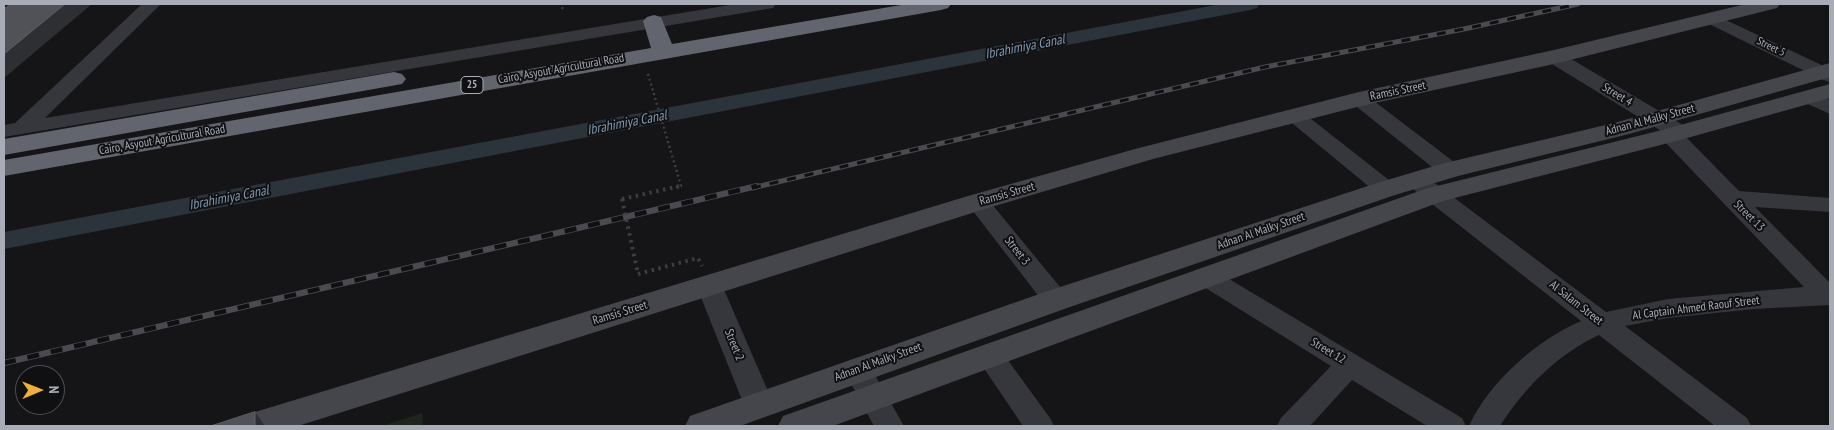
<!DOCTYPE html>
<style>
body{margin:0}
#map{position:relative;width:1834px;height:430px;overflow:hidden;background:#151517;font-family:"PT Sans Narrow",sans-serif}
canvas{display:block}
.frame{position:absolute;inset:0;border:5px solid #a7acb7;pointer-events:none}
.north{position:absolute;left:15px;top:365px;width:50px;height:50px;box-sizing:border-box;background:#101012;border:1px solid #4c4e54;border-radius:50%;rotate:89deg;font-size:14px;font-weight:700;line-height:20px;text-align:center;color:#a7acb7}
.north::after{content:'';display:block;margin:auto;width:18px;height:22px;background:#efb034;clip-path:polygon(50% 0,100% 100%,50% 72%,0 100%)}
</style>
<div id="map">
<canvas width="1834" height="430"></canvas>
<div class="frame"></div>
<div class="north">N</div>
</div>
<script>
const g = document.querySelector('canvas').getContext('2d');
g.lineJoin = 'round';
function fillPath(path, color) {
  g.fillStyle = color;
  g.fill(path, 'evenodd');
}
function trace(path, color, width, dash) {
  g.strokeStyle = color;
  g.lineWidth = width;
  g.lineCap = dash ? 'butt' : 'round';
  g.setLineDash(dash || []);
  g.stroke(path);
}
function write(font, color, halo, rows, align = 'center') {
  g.font = font + ' "PT Sans Narrow",sans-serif';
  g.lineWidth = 4;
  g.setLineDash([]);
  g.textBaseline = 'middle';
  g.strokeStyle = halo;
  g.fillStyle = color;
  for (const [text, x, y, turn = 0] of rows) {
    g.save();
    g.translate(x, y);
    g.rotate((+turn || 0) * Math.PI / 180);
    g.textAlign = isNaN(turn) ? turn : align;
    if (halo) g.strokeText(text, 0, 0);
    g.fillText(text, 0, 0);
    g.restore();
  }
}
fillPath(new Path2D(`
 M422 413 423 426H382Z`), '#1d251e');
fillPath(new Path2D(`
 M1221 4H1259L1257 8 1250 10 4 249V232Z`), '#2b343a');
trace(new Path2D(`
 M562 9 564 4
 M648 74 681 186 674 188`), '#3c3e43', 2.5, [2, 3]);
trace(new Path2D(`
 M622 199 680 186
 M638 274 698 258 702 266`), '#3c3e43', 4, [2.5, 4.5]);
fillPath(new Path2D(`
 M142 4H161L45 118 736 4H776L773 8 767 9 4 137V125L15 123Z
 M1711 13 1830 69V82L1823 80 1705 22 1702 18 1705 14Z
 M1554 51 1561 53 1683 125 1686 130 1683 134 1739 191 1830 198V212L1755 207 1830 283V305L1754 309 1668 318 1625 326 1747 418 1751 426H1715L1599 335C1558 354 1524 388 1500 426H1469C1488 383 1538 339 1581 321L1408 185 1405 180 1408 175 1416 173 1424 175 1606 312 1668 299 1804 287 1663 140 1660 135 1663 132 1547 61 1544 57 1547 53Z
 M1808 91 1830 100V114L1801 101 1798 97 1801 93Z
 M1359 93 1366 95 1458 165 1461 170 1458 175 1450 177 1442 175 1352 103 1349 99 1352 95Z
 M1294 109 1301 111 1394 184 1398 189 1394 194 1386 196 1378 194 1287 119 1284 115 1287 111Z
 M978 195 986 197 1065 293 1069 300 1065 307 1056 309 1047 307 966 202 970 197Z
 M1205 267 1214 270 1462 418 1466 426H1427L1352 380 1310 426H1277L1281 418 1331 366 1196 282 1192 276 1196 270Z
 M709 276 718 279 722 285 774 405 769 413 759 416 749 413 744 405 696 285 700 279Z
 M989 345 999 348 1050 418 1054 426H1023L975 355 979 348Z
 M857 358 867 361 904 426H874L843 369 847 361Z`), '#36373c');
fillPath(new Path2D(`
 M1746 4H1780L1777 8 1554 64 1361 106 1153 159 988 208 298 426H238L243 416 255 412 968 196 1135 149 1359 92 1554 50Z
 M1830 63V77L1629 134 1458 176 1395 195 1067 308 740 426H685L690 416 1045 292 1377 183 1441 164 1614 123Z
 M1830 84V98L1680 140 1443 201 833 426H778L783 416 1425 189 1662 130Z`), '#44464c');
fillPath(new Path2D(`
 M907 4H951L948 8 941 10 4 176V160L651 48 643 21 647 17 654 15 661 17 672 44Z
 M394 72 402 74 406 79 402 84 4 155V139Z`), '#62656d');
const railFar1 = new Path2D(`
 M752 188 1265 67 1464 29 1578 4`);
const rail = new Path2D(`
 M4 363 757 186`);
trace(railFar1, '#494b51', 5);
trace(rail, '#494b51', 6);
trace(railFar1, '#101012', 3, [9]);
trace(rail, '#101012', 4.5, [12]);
trace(new Path2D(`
 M622 199 638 274`), '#3c3e43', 4, [2.5, 4.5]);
fillPath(new Path2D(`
 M65 4H92L4 78V54Z
 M255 412 265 426H255Z`), '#2e2f32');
const building = new Path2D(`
 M11 4H65L4 54V9Z
 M255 412V426H211Z`);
fillPath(building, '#515258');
trace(building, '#5e6066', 1);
write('11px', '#a7acb7', '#101012', [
 ["Street 5",1771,47,26]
]);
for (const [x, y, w] of [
 [472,85,22]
]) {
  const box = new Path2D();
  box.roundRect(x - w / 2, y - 8.5, w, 17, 4);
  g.fillStyle = '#101012';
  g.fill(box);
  trace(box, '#a7acb7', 1);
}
write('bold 11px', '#a7acb7', null, [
 ["25",472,85]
]);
write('12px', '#a7acb7', '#101012', [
 ["Cairo, Asyout Agricultural Road",561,69,-10],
 ["Ramsis Street",1398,91,-12],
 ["Street 4",1617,95,31],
 ["Adnan Al Malky Street",1650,120,-15],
 ["Cairo, Asyout Agricultural Road",162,140,-10],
 ["Ramsis Street",1007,194,-16],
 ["Street 13",1749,216,45],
 ["Adnan Al Malky Street",1261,231,-19],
 ["Street 3",1017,251,52],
 ["Al Salam Street",1576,303,38],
 ["Al Captain Ahmed Raouf Street",1696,308,-7],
 ["Ramsis Street",620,313,-17],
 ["Street 2",734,345,68],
 ["Street 12",1328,351,31],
 ["Adnan Al Malky Street",878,362,-20]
]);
write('italic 14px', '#7e99b1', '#101012', [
 ["Ibrahimiya Canal",1025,47,-11],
 ["Ibrahimiya Canal",627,123,-11],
 ["Ibrahimiya Canal",229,198,-11]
]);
</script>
